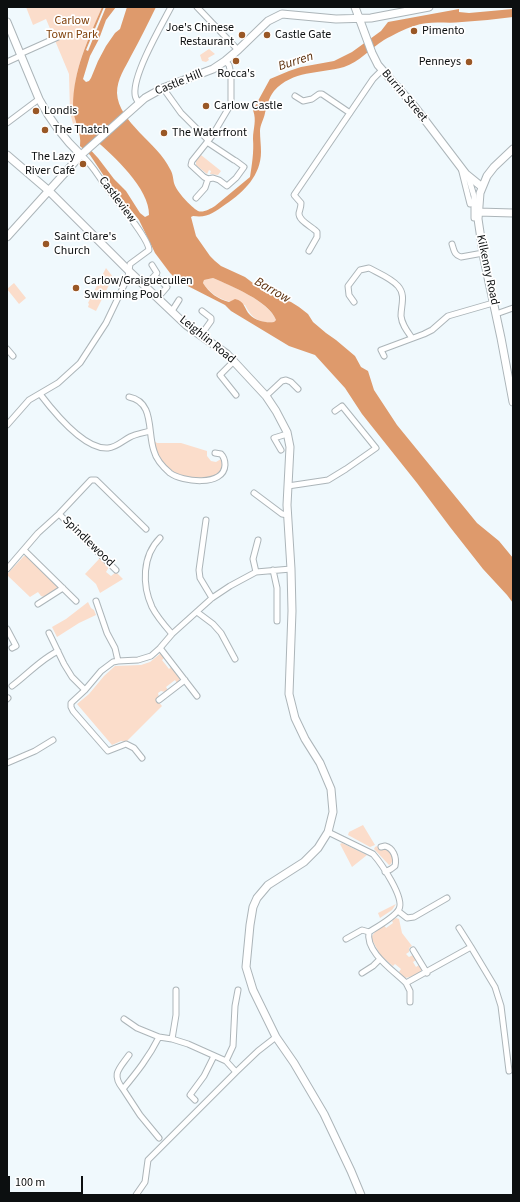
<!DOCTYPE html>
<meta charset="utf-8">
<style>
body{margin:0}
#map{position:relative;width:520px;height:1202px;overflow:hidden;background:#f0f9fd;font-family:"Source Sans 3",sans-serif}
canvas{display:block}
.frame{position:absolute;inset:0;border:8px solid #0c0f10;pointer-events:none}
.scale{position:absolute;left:8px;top:1176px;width:75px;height:18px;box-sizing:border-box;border:2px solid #0c0f10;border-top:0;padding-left:5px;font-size:12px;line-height:14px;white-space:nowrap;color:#0c0f10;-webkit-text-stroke:3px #fff;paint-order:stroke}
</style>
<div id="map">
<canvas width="520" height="1202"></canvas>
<div class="frame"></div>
<div class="scale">100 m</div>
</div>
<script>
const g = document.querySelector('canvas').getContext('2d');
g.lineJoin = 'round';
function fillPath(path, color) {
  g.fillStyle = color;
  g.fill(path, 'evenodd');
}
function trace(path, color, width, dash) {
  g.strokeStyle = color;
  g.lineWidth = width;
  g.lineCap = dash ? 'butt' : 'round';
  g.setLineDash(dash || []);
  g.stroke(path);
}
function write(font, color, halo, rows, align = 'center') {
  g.font = font + ' "Source Sans 3",sans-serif';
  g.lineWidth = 3.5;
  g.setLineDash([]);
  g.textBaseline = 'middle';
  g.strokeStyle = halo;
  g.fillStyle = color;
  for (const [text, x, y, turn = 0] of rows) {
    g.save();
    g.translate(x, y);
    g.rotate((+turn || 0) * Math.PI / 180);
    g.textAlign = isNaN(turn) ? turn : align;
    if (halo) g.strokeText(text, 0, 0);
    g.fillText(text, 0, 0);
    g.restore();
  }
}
fillPath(new Path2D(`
 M26 7H102C85 48 68 78 76 124H73L70 112 69 74 46 19 33 25Z
 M209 49 215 54 208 58 209 60 206 62 202 61 200 55Z
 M201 155 221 171 218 175 210 174 211 171 209 170 207 174 196 165V161Z
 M106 268 113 277 96 311 88 307 89 304 88 303Z
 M213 278C232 286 268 301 276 320L274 322C259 323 252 319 245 305 227 302 213 298 203 283L204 280Z
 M14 283 26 298 19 304 7 289Z
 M153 440 157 443H181L207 451V456L211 461 216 462 221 459C229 486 181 479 169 469 159 462 156 451 153 440Z
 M24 556H27L56 584 58 588 57 590 44 597 41 596 38 592 30 597 7 575 9 572Z
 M100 558 109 567 106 572 111 576 116 572 123 579 100 593 96 584 85 574Z
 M88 602 91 608 94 610 96 615 79 623 57 637 52 627 66 619Z
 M161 653 165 657 162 660 169 669 172 666 180 679 177 683 175 680 166 687 168 690 165 692 161 691 158 693 159 697 157 700 162 706 126 742 121 741 112 745 77 704 89 694 104 676 115 666 141 665 150 662Z
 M363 825 375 845 370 847 348 835 349 832Z
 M342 843 367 855 352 867 340 844Z
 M377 846 380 850 386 847 389 849 393 859 391 864 389 865 374 849 375 847Z
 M396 904 392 910 380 918 378 913Z
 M396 918 399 919 402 933 412 946 409 948V952L406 954 409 957 413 955 416 960 413 962 416 967 419 965 421 968V972L410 977 405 978 399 972 401 969 395 964 393 966 381 956 371 938C374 932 378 929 384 925L386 928 393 923 392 921Z`), '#fbddcb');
fillPath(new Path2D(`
 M102 7H116L106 20 99 39 90 56 83 79 86 82 89 81 91 78 98 61 106 46 115 33 120 29 127 7H156C148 23 140 40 131 56 125 68 117 79 117 93 118 122 158 143 170 169 173 174 173 178 174 183 176 191 191 207 198 211 203 213 210 209 215 206L250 177C252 164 254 152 253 139 253 128 257 121 253 110L270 79 289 71 301 67 334 61 352 52 381 31 388 22 459 9V12L469 13 513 9V17C496 19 479 21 462 22 446 24 429 20 414 26 404 29 393 35 384 40 370 49 359 62 344 67 318 74 293 70 274 91 269 97 267 106 265 113 264 119 260 125 260 131 260 138 261 145 261 152 261 175 244 192 226 204 213 213 208 218 193 216L191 217 196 236 210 256 215 261 221 266 245 277 266 293 291 302 299 307 308 314 313 322 326 333 336 340 355 356 361 367 368 371 374 390 397 425 477 523 499 541 513 558V603L507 595 483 569 450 527 417 483 362 414 345 388 315 355 289 346 231 311 225 305 178 281 170 273 155 253 139 220 106 179 90 155 80 146C82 132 73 120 73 107 73 70 88 40 102 7ZM94 139C113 155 150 189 149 215L145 217 140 213 126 191 114 179 98 158 87 146ZM213 278C231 286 269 301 276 320L274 322C266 323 256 321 250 315 244 309 245 301 235 299L229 302C218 299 209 293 203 283L204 280Z`), '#de9a6c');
fillPath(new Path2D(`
 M104 7H106L88 51 86 50Z`), '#f0f9fd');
const street = new Path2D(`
 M197 7 238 50
 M20 54 58 37
 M225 61 229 65 231 74V104L212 136 192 161 191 165 204 177 208 179 213 178 219 180 227 186 236 178 244 167 236 161
 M7 62 20 56
 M163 88 181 113 208 140
 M295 96 303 101 312 99 319 94H322L350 113
 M139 103C137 100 135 98 135 94 133 74 161 26 171 7
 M7 123 39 99
 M207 142 234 160
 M461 168 470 204
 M468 176 474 196V218
 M196 198 205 188 208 179
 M452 244C454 250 454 255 461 257L483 253
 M309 251 317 237V232C313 227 298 221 299 213 300 209 301 207 301 203L294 195 373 79 382 70
 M155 276 167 287 161 294
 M145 286 157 273 152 265
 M354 302 349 295 348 286 360 270 369 268C378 273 391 278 398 286 406 295 401 305 401 316 402 325 407 331 412 338
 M172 311 179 300
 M496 314 513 308
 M201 335 211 321V318L202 311
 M7 349 13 356
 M384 356 381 350 424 334 432 330 448 316 493 303
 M234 361 220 375 236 395
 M40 394C53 411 84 450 108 448 117 447 122 441 130 437 136 434 143 433 150 431
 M266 396 282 381 286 380 291 382 298 389
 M129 397C155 402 147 432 154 451 156 459 163 467 170 473 182 482 224 487 225 465 225 461 224 457 221 454L215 453
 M7 425 29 400 58 383 80 363 106 323 128 277 130 264 149 250C149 238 113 196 104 184 97 174 91 163 81 155
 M281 450 274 438 287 434
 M288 486 328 480 346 469 376 448 342 406 335 411
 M254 493 282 514 288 515
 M59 514 116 570
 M206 520 199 570 200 578 212 598
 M160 538C142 556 142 585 152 607 157 617 165 626 172 634
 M24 550 76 601
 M7 569 38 533 59 514 91 480H96L146 529
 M273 570 277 588V621
 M256 572 253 559 258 540
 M96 601 107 633 115 648 118 661
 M38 604 63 588
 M197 612 213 624 221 633 235 659
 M7 629 16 646 12 648
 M49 633 64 664 72 677 85 690
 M160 648 197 696
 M12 686C27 675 41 659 58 651
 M7 699 8 698
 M159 700 185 680
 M142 758 134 748 126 744 108 751 73 711 71 707V703L85 690 101 671 113 662 118 661 138 660 151 656 160 648 172 634 212 598 230 586 256 572 291 569
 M7 763 35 751 53 740
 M328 832 373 854C381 863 405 898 399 909 395 917 377 927 369 932 365 952 394 971 406 983L471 947 495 987 501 1006 509 1071
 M381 847 385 846C393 848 397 857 395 866L391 869 385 872
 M398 911 407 918 414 917 447 898
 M459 928 471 947
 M346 939 362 930 369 932
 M413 950 427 973
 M362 973 373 966 380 959
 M406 983 410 991V1002
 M124 1019 137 1028 159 1037 172 1039 188 1044 226 1061 236 1072
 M159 1037C149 1057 137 1072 123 1089L140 1115 159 1138
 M172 1039 176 1015V990
 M226 1061 233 1046 235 1006 238 990
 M123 1089C111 1074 119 1069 129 1055
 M195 1100 190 1095 204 1076 214 1056
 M136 1195 145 1182 148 1160 236 1072 258 1051 276 1037`);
const secondary = new Path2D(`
 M355 7 372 53 378 65 415 107 466 174 482 187
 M7 22 39 99C50 120 64 139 81 155
 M513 149 494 167 487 176 480 193 478 219 484 259 501 338 513 402
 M7 155 49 191 129 271 186 325 227 354 266 396 276 411 287 432 290 447 287 505 291 569 292 611 289 694 295 718 305 739 320 763 331 789 333 812 328 832 318 848 304 862 268 885 257 898 253 907 250 925 246 967 253 990 276 1037 294 1063 324 1114 351 1171 361 1195
 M478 212 513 213
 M7 237 81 155 145 98 163 88 213 69 225 61 238 50 268 21 282 14 336 19 371 18 429 7`);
trace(street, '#acb5b9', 7);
trace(secondary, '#acb5b9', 9);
trace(street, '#fff', 5);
trace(secondary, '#fff', 7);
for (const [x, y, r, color] of [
 [414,31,4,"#995725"],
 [242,35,4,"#995725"],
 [267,35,4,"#995725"],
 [236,61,4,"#995725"],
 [469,62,4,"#995725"],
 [206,106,4,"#995725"],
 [36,111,4,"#995725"],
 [45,130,4,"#995725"],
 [164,133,4,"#995725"],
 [83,164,4,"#995725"],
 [46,244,4,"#995725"],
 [76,288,4,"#995725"]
]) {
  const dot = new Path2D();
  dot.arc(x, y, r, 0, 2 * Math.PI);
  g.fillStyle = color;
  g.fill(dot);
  trace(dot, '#fff', 1.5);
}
write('12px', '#81420c', '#fff', [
 ["Carlow",72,21],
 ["Town Park",72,35]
]);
write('12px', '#0c0f10', '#fff', [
 ["Joe's Chinese",234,28,"right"],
 ["Restaurant",234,42,"right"],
 ["Pimento",422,31],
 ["Castle Gate",275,35],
 ["Penneys",461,62,"right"],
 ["Rocca's",236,74,"center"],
 ["Carlow Castle",214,106],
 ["Londis",44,111],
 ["The Thatch",53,130],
 ["The Waterfront",172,133],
 ["The Lazy",75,157,"right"],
 ["River Café",75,171,"right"],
 ["Saint Clare's",54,237],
 ["Church",54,251],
 ["Carlow/Graiguecullen",84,281],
 ["Swimming Pool",84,295]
], 'left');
write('12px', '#0c0f10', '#fff', [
 ["Castle Hill",179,83,-22],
 ["Burrin Street",404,96,50],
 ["Castleview",117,200,53],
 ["Kilkenny Road",487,270,78],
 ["Leighlin Road",207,340,39],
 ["Spindlewood",88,542,44]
]);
write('italic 13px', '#5b2e0a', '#fff', [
 ["Burren",296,62,-18],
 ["Barrow",272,291,30]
]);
</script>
